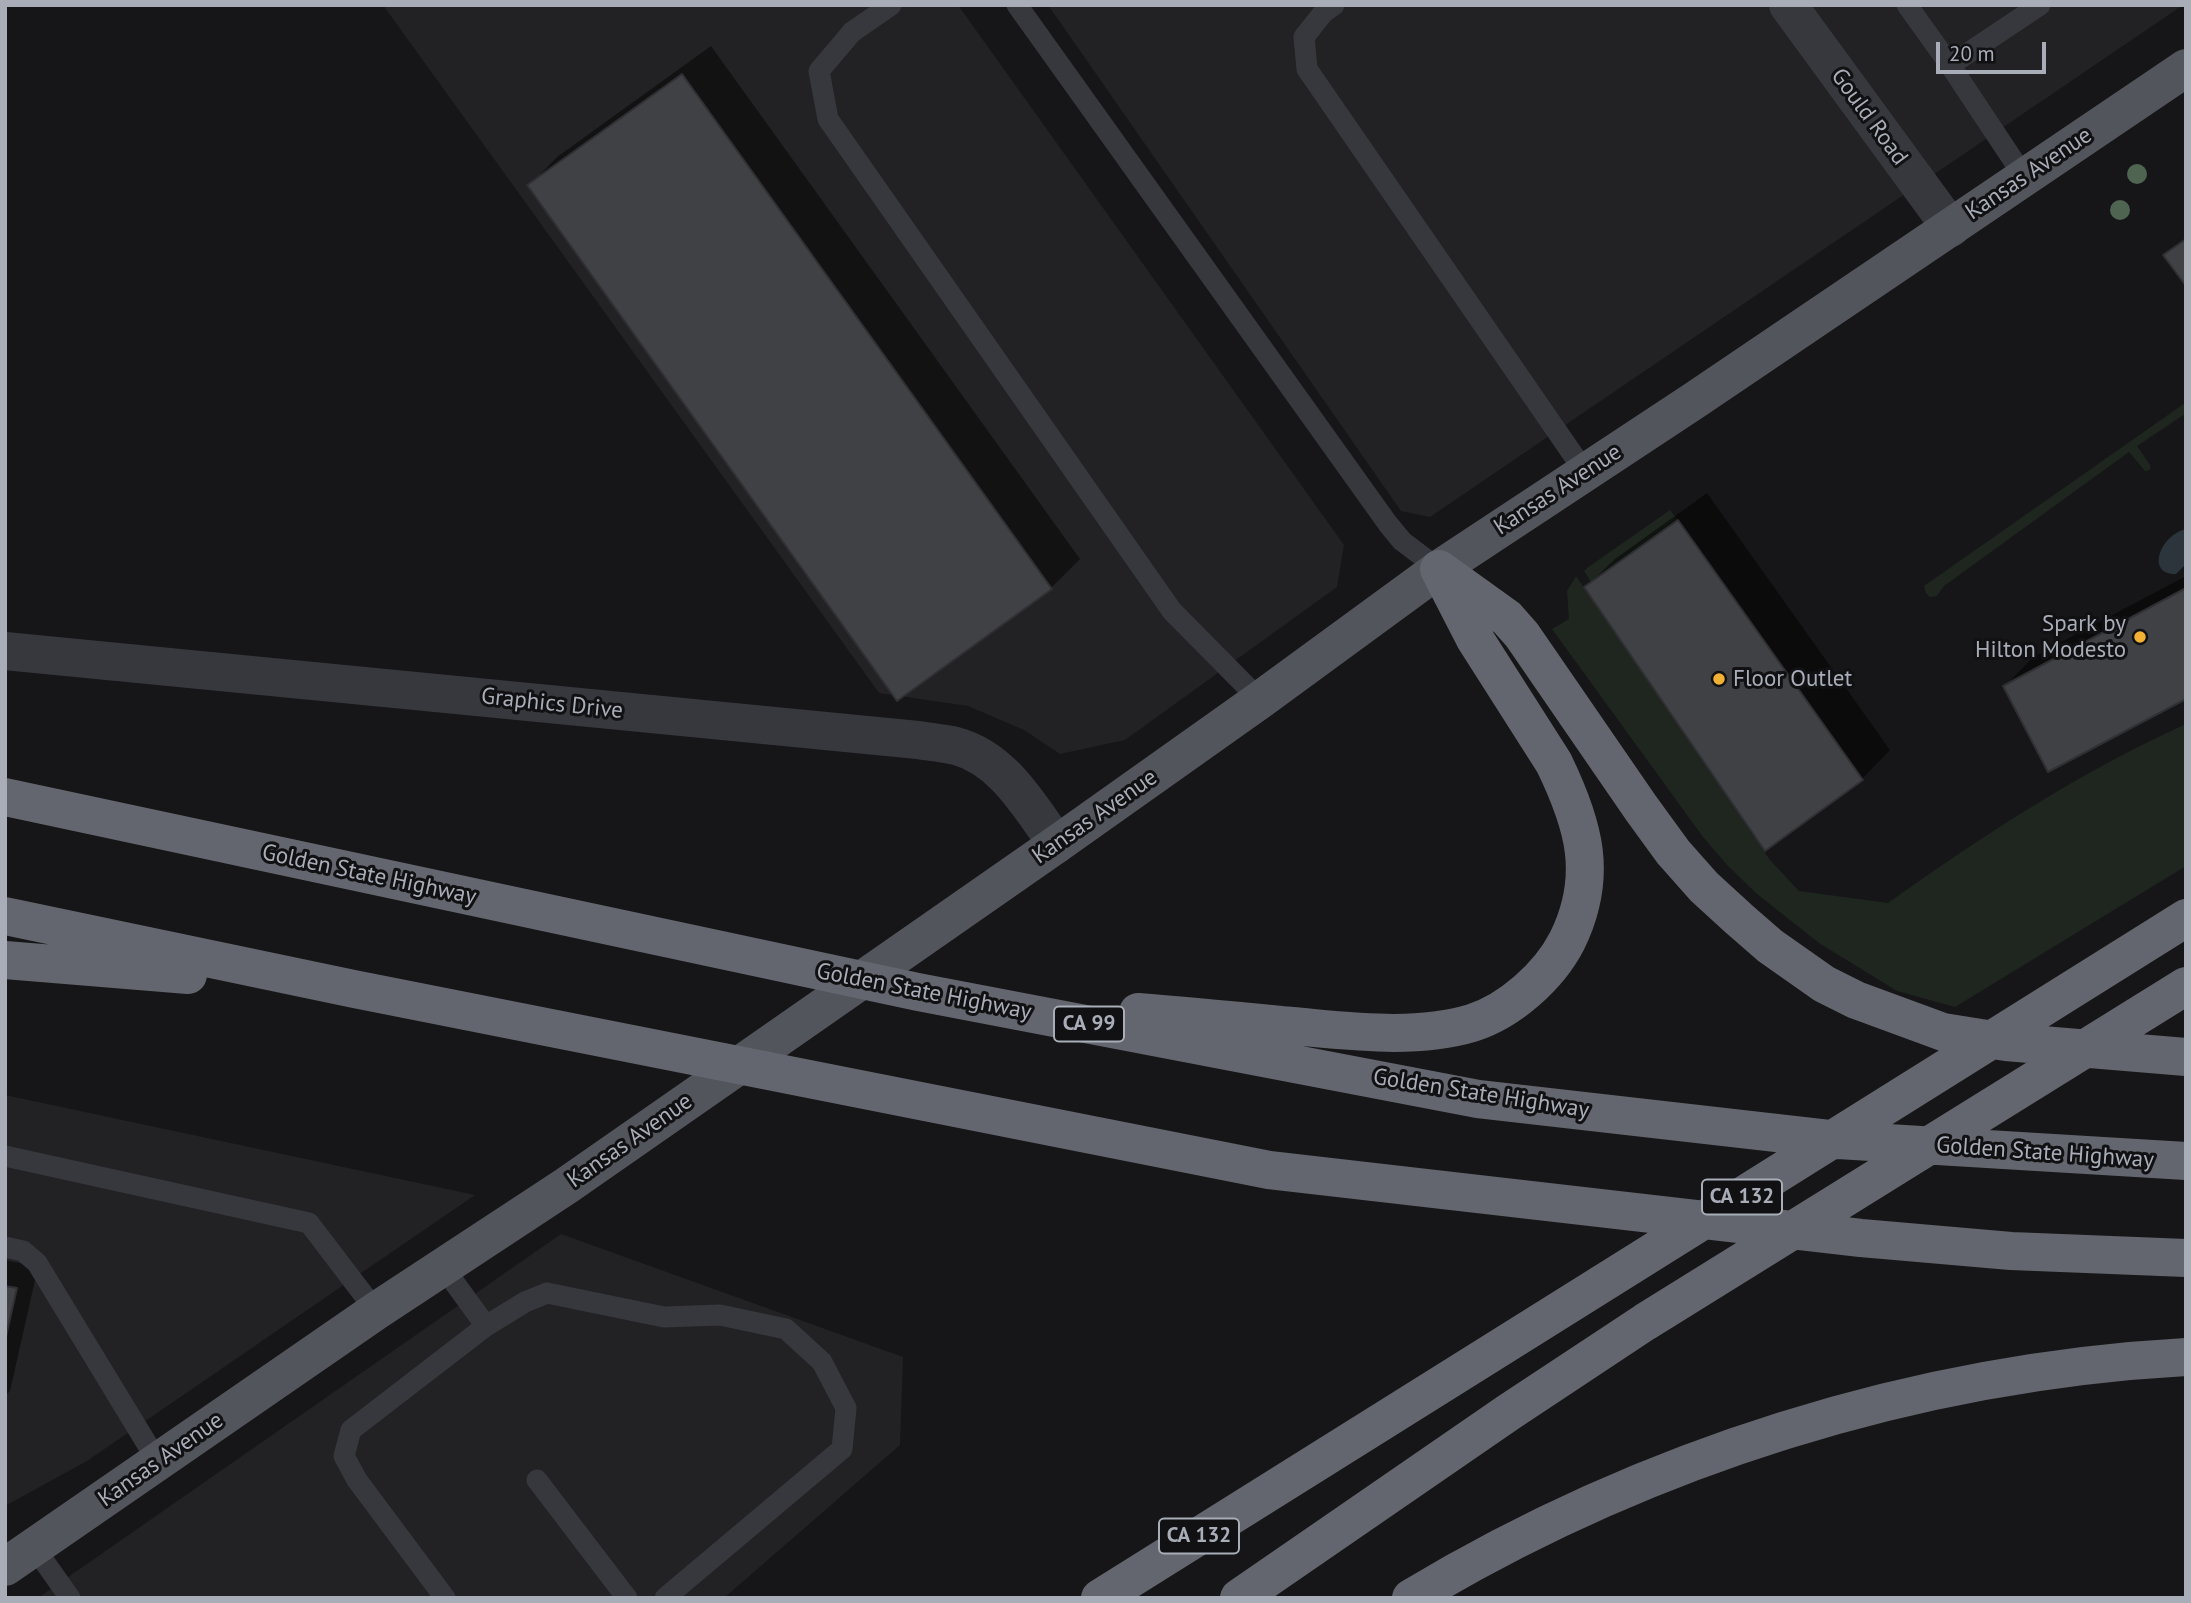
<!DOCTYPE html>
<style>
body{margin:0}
#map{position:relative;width:2191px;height:1603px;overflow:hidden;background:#161618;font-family:"PT Sans",sans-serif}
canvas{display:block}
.frame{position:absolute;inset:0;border:7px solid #a8adb8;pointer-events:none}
.scale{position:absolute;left:1936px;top:42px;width:110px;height:32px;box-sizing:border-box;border:4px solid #a8adb8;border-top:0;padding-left:9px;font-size:21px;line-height:24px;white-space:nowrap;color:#a8adb8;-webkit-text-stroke:5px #111113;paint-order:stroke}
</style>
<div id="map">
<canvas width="2191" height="1603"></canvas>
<div class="frame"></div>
<div class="scale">20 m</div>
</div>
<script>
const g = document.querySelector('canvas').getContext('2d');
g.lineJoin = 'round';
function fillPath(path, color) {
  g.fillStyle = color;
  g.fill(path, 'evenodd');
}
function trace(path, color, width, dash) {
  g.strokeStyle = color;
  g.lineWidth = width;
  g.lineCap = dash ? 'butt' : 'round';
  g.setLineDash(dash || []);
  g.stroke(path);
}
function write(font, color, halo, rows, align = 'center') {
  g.font = font + ' "PT Sans",sans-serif';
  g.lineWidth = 6;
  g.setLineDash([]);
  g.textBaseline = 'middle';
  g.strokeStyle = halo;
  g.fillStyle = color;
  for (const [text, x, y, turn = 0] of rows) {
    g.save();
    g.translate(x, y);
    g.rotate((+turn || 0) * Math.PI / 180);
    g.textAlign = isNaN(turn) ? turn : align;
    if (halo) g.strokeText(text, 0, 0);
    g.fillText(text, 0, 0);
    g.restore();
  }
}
fillPath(new Path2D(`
 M383 5H958L1344 545 1337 587 1125 740 1060 754 1024 730 968 706 879 693Z
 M1048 5H2183L1430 517 1401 511Z
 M5 1095 475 1195 87 1461 5 1506Z
 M561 1234 903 1357 900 1445 724 1598H38Z`), '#222225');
fillPath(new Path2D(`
 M2185 403V414L2137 446 2150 465V469L2147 471H2145L2129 452 1944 586 1937 596 1930 597 1926 593 1924 586Z
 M1670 510 1678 520 1591 582 1584 571 1587 568Z
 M1576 576 1770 860 1799 891 1888 903C1982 836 2080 772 2186 724V866L1955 1007 1897 991 1819 943 1757 894 1728 866 1703 837 1552 629 1569 619 1567 591Z`), '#1e261f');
fillPath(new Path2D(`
 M2186 529 2185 565 2176 574C2145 575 2160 535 2186 529Z`), '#2c353c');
fillPath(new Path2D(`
 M711 46 1080 559 1051 588 529 186 557 157Z
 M1707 493 1890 750 1862 779 1586 587 1615 559Z
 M2186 576V697L2005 686 2033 657Z
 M5 1260 38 1267 10 1391 5 1396Z`), '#0007');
const building = new Path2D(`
 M682 74 1052 589 897 701 527 185Z
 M2186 239V286L2163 255Z
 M1678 520 1863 780 1765 851 1584 587Z
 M2186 588V699L2048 772 2003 686Z
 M5 1286 17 1288 5 1341Z`);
fillPath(building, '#404145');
trace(building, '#303034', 2);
trace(new Path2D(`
 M891 5 852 32 819 71 828 119 1172 611 1260 700
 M1017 5 1388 524 1402 541 1439 569
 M1334 5 1323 13 1304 37 1307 69 1585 472
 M1907 5 1950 65
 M2025 178 1950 65 2040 5
 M5 1156 309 1223 376 1311
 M5 1247 23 1251 37 1263 158 1462
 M443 1267 486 1326
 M537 1480 627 1598
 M34 1547 70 1598
 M445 1598 357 1480 344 1456 351 1430 486 1326 525 1302 547 1293 664 1317 720 1315 786 1329 822 1362 846 1408 842 1449 665 1598`), '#37383d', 21);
trace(new Path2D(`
 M1788 5 1951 228
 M5 651 918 740C930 742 943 743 956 746 1004 759 1029 806 1057 844`), '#37383d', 38);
trace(new Path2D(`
 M5 1567 376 1311 566 1186 1057 844 1260 700 1439 569 1695 400 2186 68`), '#53555c', 38);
trace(new Path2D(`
 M1443 572 1507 618 1522 635 1641 808 1673 852 1704 887 1739 919 1770 946 1824 984 1856 1000 1943 1032 2006 1042 2186 1057
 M5 797 918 992 1478 1099 1838 1140 2186 1161
 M5 916 354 989 1269 1170 1861 1238 2011 1251 2186 1258
 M5 960 188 975
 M1138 1012C1189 1016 1240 1021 1292 1026 1350 1031 1415 1040 1472 1023 1510 1011 1549 976 1567 941 1599 876 1584 825 1554 763L1475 639 1439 569
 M1100 1598 2186 918
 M1239 1598 1509 1412 1645 1322 2186 986
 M1411 1598C1644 1458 1914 1372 2186 1357`), '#63666e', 38);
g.fillStyle = '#506452';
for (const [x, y] of [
 [2137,174],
 [2120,210]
]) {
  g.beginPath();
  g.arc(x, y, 10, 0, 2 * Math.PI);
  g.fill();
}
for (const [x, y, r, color] of [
 [2140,637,7,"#f2b134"],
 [1719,679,7,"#f2b134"]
]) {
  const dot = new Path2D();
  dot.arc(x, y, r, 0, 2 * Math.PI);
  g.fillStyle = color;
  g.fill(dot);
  trace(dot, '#111113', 2.5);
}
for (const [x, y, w] of [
 [1089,1024,70],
 [1742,1197,80],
 [1199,1536,80]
]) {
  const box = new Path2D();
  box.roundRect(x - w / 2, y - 17.5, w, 35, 5);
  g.fillStyle = '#111113';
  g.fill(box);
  trace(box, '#a8adb8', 2);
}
write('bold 21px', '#a8adb8', null, [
 ["CA 99",1089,1024],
 ["CA 132",1742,1197],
 ["CA 132",1199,1536]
]);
write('23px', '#a8adb8', '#111113', [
 ["Gould Road",1869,117,54],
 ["Kansas Avenue",2029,174,-34],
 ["Kansas Avenue",1558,490,-33],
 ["Graphics Drive",552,704,6],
 ["Kansas Avenue",1095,817,-35],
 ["Golden State Highway",369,875,12],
 ["Golden State Highway",924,992,11],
 ["Golden State Highway",1481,1094,9],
 ["Kansas Avenue",630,1141,-35],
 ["Golden State Highway",2045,1153,4],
 ["Kansas Avenue",161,1460,-35]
]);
write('23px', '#a8adb8', '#111113', [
 ["Spark by",2126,624],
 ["Hilton Modesto",2126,650],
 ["Floor Outlet",1733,679,"left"]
], 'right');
</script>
